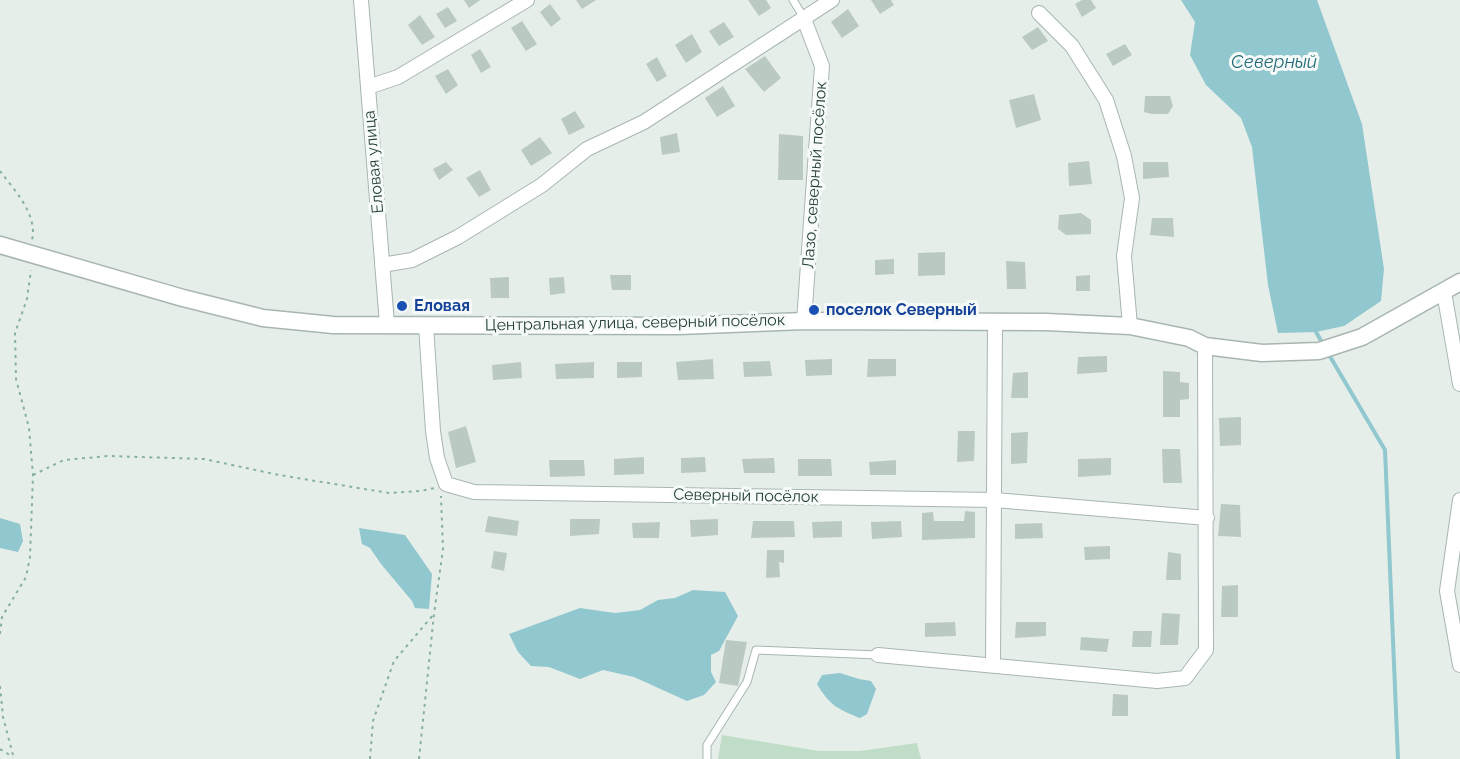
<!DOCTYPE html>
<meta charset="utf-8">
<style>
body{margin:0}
canvas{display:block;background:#e6eeea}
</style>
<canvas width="1460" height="759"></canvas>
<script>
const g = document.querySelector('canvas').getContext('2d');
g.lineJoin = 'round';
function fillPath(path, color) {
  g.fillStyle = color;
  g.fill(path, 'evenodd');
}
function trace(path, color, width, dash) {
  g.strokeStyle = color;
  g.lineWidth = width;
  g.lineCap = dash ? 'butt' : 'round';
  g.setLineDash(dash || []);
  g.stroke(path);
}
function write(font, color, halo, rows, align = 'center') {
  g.font = font + ' Raleway,sans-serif';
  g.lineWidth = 6;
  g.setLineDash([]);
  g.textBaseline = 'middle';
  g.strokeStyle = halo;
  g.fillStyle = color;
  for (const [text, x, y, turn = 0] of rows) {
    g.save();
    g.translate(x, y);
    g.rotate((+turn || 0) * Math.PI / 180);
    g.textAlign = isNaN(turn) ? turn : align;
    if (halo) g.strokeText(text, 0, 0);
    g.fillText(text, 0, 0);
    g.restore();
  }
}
fillPath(new Path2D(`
 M722 735 819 751H860L917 743 921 759H718Z`), '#c0ddc7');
fillPath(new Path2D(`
 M1181 0H1317L1362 124 1384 269 1381 301 1344 326 1316 332 1278 333 1268 285 1252 147 1241 118 1206 85 1190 55 1195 22Z
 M0 518 20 524 23 541 18 552 0 548Z
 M359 528 405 535 432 574 429 609 415 608 412 601 381 564 370 548 362 544Z
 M693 590 725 592 738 616 719 651 711 655V672L716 682 704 695 687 701 634 677 603 670 580 679 549 667 531 666 518 652 509 634 580 608 615 613 640 610 658 600 675 598Z
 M840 673 859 679 871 681 876 689 867 714 860 718C838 709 830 706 817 684L822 675Z`), '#91c7cf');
trace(new Path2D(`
 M1316 332 1323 344
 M1328 353 1385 450 1398 759`), '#91c7cf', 4);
fillPath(new Path2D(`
 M464 0H480L469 8Z
 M576 0H596L582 9Z
 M748 0H766L771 8 759 16Z
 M871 0H891L894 5 880 14Z
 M1082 0H1091L1096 8 1082 17 1075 4Z
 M550 4 561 19 551 27 540 12Z
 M448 7 457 21 445 28 436 14Z
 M848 9 859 26 842 38 831 22Z
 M420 15 435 37 422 45 408 25Z
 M522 21 537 44 526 51 511 28Z
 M724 22 734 37 719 46 709 31Z
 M1038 27 1048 41 1032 50 1022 37Z
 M692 34 702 52 686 63 675 45Z
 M1125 44 1132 55 1113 66 1106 54Z
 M480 49 491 67 481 73 471 55Z
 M765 56 781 78 764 92 745 69Z
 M657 57 667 76 657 82 646 64Z
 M448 69 458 85 446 94 435 76Z
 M723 86 735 106 717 117 705 98Z
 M1034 94 1041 120 1016 128 1009 100Z
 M1145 96H1170L1173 106 1168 114H1152L1144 112Z
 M575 111 585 127 569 135 561 119Z
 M677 133 680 152 662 155 660 137Z
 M779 134 803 136V180H778Z
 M540 137 552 153 531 166 521 150Z
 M1089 161 1092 184 1069 186 1068 163Z
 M446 162 453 170 439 180 433 169Z
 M1143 162H1168L1169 177 1143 179Z
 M480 170 491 190 479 197 466 178Z
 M1081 213 1091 220V234L1066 235 1058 229 1059 215Z
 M1152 218H1173L1174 237 1150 235Z
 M945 252V275L918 276V253Z
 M894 259V274L875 275V260Z
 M1006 261 1025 262 1026 289H1007Z
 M610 275H631V290H612Z
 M1090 275V291H1076V276Z
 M509 277V298H491L490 278Z
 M564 277 565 293 550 295 549 278Z
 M1107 356V372L1077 374 1078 357Z
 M713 359 714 379 678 380 676 362Z
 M832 359V375L806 376 805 360Z
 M868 359H896V376L867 377Z
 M770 361 772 376 744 377 743 362Z
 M521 362 522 378 493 380 492 365Z
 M594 362V378L556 379 555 364Z
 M617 362H642V377L617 378Z
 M1163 371 1180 372V382L1189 383V399L1180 400V417H1163Z
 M1028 372V398H1011L1013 373Z
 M1241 417V445L1220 446 1219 418Z
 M466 426 476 462 456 468 448 432Z
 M958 431H975L974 461 957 462Z
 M1028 432 1027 463 1011 464V433Z
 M1162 449H1180L1182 483H1163Z
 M644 457V474L614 475V459Z
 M705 457 706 472 681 473V458Z
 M774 458 775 473H744L742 459Z
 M1111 458V475L1078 477V459Z
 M798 459H831L832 476H798Z
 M549 460H584L585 476 550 477Z
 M896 460V475H870L869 462Z
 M1221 504 1240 505 1241 537 1218 536Z
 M965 511 975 512V538L922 540V513L933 512 934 521H964Z
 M488 516 519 521 517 536 485 532Z
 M570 519H600L599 534 570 536Z
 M718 519V535L691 537 690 520Z
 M753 521H794L795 537 751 538Z
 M842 521V537L813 538 812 522Z
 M901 521 902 537 872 539 871 522Z
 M660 522 659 538H633L632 523Z
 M1042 523 1043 538 1015 539V524Z
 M1110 546V559L1085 560 1084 547Z
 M767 550H784V563L779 562 780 577 766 578Z
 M494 551 507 553 504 571 491 568Z
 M1168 552 1181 554V580H1166Z
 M1238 585V617H1221L1222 586Z
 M1162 613 1180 614 1178 645H1160Z
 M955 622 956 636 925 637V623Z
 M1016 622H1046V636L1015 638Z
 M1133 631H1152L1151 647H1132Z
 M1081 637 1109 639 1107 652 1080 650Z
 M726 640 747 642 738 686 719 683Z
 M1113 694 1128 695V716H1112Z`), '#bbc9c3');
const service = new Path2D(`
 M793 0 804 18
 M707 759V745L747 682 756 650 878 655`);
const minor = new Path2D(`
 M361 0 387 324
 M1039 13 1072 46 1106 100 1124 156 1132 198 1124 256 1130 326
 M804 19 822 66 804 321
 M368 87 398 77 527 0
 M382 265 412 260 458 237 542 185 587 149 644 122 832 0
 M1444 292 1460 384
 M426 326 433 431 437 458 446 484 474 492 995 500 1207 518
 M1460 500 1447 591 1460 665
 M878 655 1157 681 1185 678 1206 650 1205 346
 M993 665 995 321`);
const tertiary = new Path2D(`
 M0 245 183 298 263 318 333 325 679 326 804 321 1046 322 1130 326 1189 338 1205 346 1262 353 1319 351 1362 337 1460 282`);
trace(service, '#a8b6b1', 9);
trace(minor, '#a8b6b1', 16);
trace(tertiary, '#a8b6b1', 19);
trace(new Path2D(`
 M0 171C14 190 38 214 32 240
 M33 475 64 460 108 456 204 459 279 475 389 493 420 491 435 488
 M0 634 2 617 26 577 30 557 33 475 29 428 16 379 15 333 27 299 31 270
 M0 686 3 717 14 759
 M0 749 13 757
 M370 759 373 721 394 661 434 614
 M419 759 434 614 443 549 441 496`), '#88b0a2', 2, [3, 4.5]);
trace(service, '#fff', 7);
trace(minor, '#fff', 14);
trace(tertiary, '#fff', 16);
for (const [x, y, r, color] of [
 [402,306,6,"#1a4fb4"],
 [814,310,6,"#1a4fb4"]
]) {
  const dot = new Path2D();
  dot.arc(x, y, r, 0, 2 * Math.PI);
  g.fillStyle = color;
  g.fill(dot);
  trace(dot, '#f6faf8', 2);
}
write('16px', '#253f38', '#f6faf8', [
 ["Еловая улица",374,162,-95],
 ["Лазо, северный посёлок",815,175,-86],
 ["Центральная улица, северный посёлок",635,323,-1],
 ["Северный посёлок",746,496,1]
]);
write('bold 16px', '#164399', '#f6faf8', [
 ["Еловая",414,306],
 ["поселок Северный",826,310]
], 'left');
write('italic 18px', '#226c79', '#f6faf8', [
 ["Северный",1274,63]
]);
</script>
